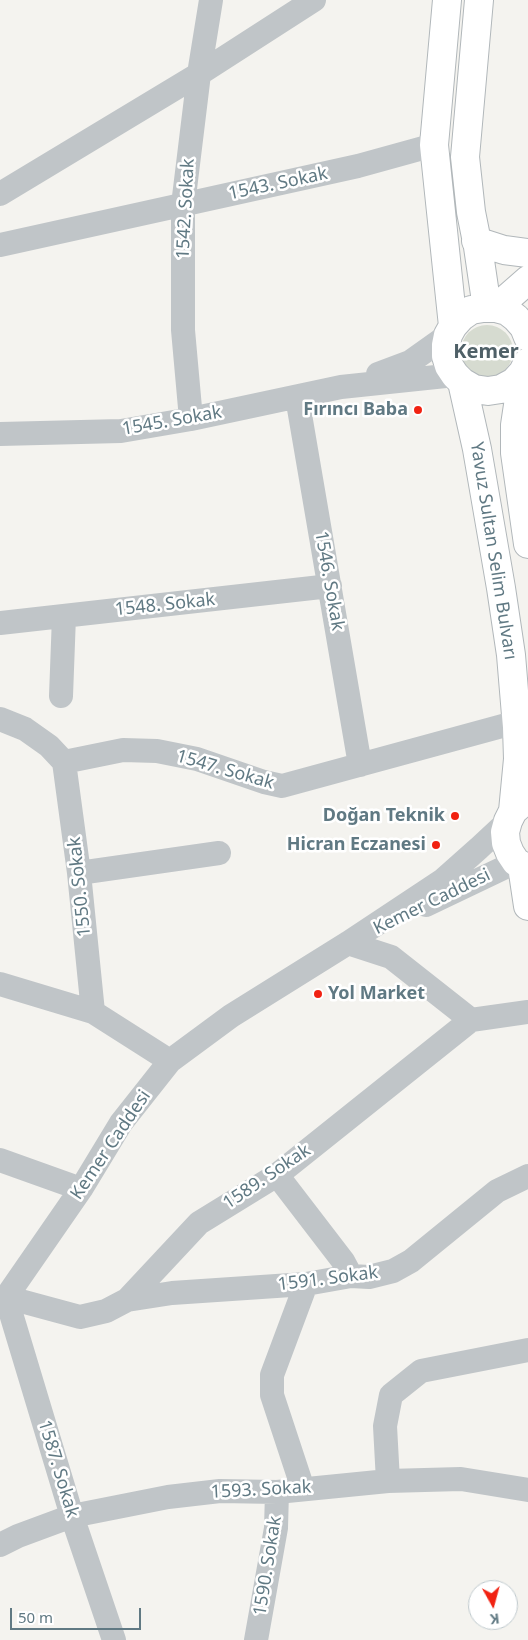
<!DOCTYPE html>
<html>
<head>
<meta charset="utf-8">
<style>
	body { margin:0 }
	#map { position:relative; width:528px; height:1640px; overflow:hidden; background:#f4f3ef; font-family:"Noto Sans",sans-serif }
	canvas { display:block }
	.north { position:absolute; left:468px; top:1580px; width:50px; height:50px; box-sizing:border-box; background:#fff; border:1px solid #bfc9cd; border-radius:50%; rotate:173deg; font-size:14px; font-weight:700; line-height:20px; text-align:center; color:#607983 }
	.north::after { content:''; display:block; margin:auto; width:18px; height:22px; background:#f12212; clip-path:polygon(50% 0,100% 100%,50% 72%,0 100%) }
	.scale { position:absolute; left:10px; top:1608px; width:131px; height:22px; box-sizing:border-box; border:2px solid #607983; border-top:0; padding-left:6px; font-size:15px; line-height:18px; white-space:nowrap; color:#607983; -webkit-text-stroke:4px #fff; paint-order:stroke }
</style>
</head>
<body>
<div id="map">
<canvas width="528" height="1640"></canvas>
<div class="north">K</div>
<div class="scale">50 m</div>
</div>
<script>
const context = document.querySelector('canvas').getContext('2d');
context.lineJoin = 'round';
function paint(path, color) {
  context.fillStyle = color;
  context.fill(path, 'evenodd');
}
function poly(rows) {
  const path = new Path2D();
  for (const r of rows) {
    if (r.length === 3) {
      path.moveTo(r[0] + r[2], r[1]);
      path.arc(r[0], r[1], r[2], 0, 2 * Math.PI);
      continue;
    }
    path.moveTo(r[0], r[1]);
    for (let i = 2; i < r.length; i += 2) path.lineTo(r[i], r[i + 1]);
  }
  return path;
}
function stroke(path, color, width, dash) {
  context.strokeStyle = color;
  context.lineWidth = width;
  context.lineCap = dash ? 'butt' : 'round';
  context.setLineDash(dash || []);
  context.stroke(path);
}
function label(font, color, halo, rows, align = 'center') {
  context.font = font + ' "Noto Sans",sans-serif';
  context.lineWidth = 5;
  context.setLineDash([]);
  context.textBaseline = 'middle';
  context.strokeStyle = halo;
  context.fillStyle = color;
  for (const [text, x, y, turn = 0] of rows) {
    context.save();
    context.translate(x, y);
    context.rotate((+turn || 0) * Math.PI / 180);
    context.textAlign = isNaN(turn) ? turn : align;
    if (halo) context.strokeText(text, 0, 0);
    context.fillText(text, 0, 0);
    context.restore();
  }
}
const green = poly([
	[487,351,26]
]);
const minor = poly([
	[0,194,199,74,314,0],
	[0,245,358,166,434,145],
	[378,374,410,362,448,335],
	[297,397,360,765],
	[191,419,183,330,183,205,199,74,211,0],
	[0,434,121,431,191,419,341,387,455,375],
	[0,623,330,586],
	[61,696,64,616],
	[0,719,25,729,49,746,64,762,123,750,157,751,197,759,264,782,282,786,517,722],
	[64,762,79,873,93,1012],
	[79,873,219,853],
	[426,905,516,862],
	[348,943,391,957,471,1020],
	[0,984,93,1012,170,1061],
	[0,1160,81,1189],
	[277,1175,343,1261,351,1276],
	[6,1297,80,1317,106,1311,127,1300,199,1223,277,1175,471,1020,528,1012],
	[6,1297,72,1516,114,1640],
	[127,1300,172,1293,306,1284,351,1276,369,1277,393,1271,411,1261,497,1191,528,1176],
	[0,1306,81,1189,121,1123,170,1061,231,1016,348,943,443,880,479,848,508,821],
	[388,1481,385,1426,391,1395,421,1371,528,1350],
	[303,1489,272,1395,272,1375,306,1284],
	[0,1545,18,1536,72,1516,168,1497,220,1491,277,1492,388,1481,461,1479,528,1490],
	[256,1640,276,1528,277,1492]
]);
const major = poly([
	[447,0,434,145,453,326],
	[479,0,465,157,471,212,478,247,487,308],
	[476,241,504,250,528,253],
	[496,308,528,280],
	[528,337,524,327,516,318,507,311,496,308,483,308,471,310,461,317,453,326,448,335,446,345,446,356,449,366,455,375,462,382,474,389,488,391,501,389,514,382,523,372,528,362],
	[523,372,515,425,515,453,528,544],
	[462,382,477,449,501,588,511,655,517,727,518,759,513,811],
	[528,800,522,803,513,811,508,821,505,832,506,843,510,853,516,862,528,869],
	[522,866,528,906]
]);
const markers = [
	[418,410,5,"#f12212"],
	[455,816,5,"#f12212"],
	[436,845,5,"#f12212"],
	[318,994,5,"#f12212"]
];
const streetNames = [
	["1543. Sokak",278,184,-12],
	["1542. Sokak",186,209,-87],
	["1545. Sokak",172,421,-10],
	["Yavuz Sultan Selim Bulvarı",493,551,81],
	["1546. Sokak",329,581,80],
	["1548. Sokak",165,605,-6],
	["1547. Sokak",225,770,16],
	["1550. Sokak",80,887,-96],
	["Kemer Caddesi",432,902,-26],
	["Kemer Caddesi",111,1145,-56],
	["1589. Sokak",267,1177,-34],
	["1591. Sokak",328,1279,-7],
	["1587. Sokak",58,1469,73],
	["1593. Sokak",261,1490,-3],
	["1590. Sokak",268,1566,-81]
];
const poiNames = [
	["Fırıncı Baba",408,410],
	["Doğan Teknik",445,816],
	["Hicran Eczanesi",426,845],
	["Yol Market",328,994,"left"]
];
const quarterNames = [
	["Kemer",486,352]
];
paint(green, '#d6dbd0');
stroke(major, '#b1b7ba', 30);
stroke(minor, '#c0c5c8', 24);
stroke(major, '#fff', 28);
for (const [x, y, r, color] of markers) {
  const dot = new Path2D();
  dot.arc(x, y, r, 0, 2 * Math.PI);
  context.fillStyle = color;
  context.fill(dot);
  stroke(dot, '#fff', 2);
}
label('18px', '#607983', '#fff', streetNames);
label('bold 18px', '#607983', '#fff', poiNames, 'right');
label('bold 20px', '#4f6067', '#fff', quarterNames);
</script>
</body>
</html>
